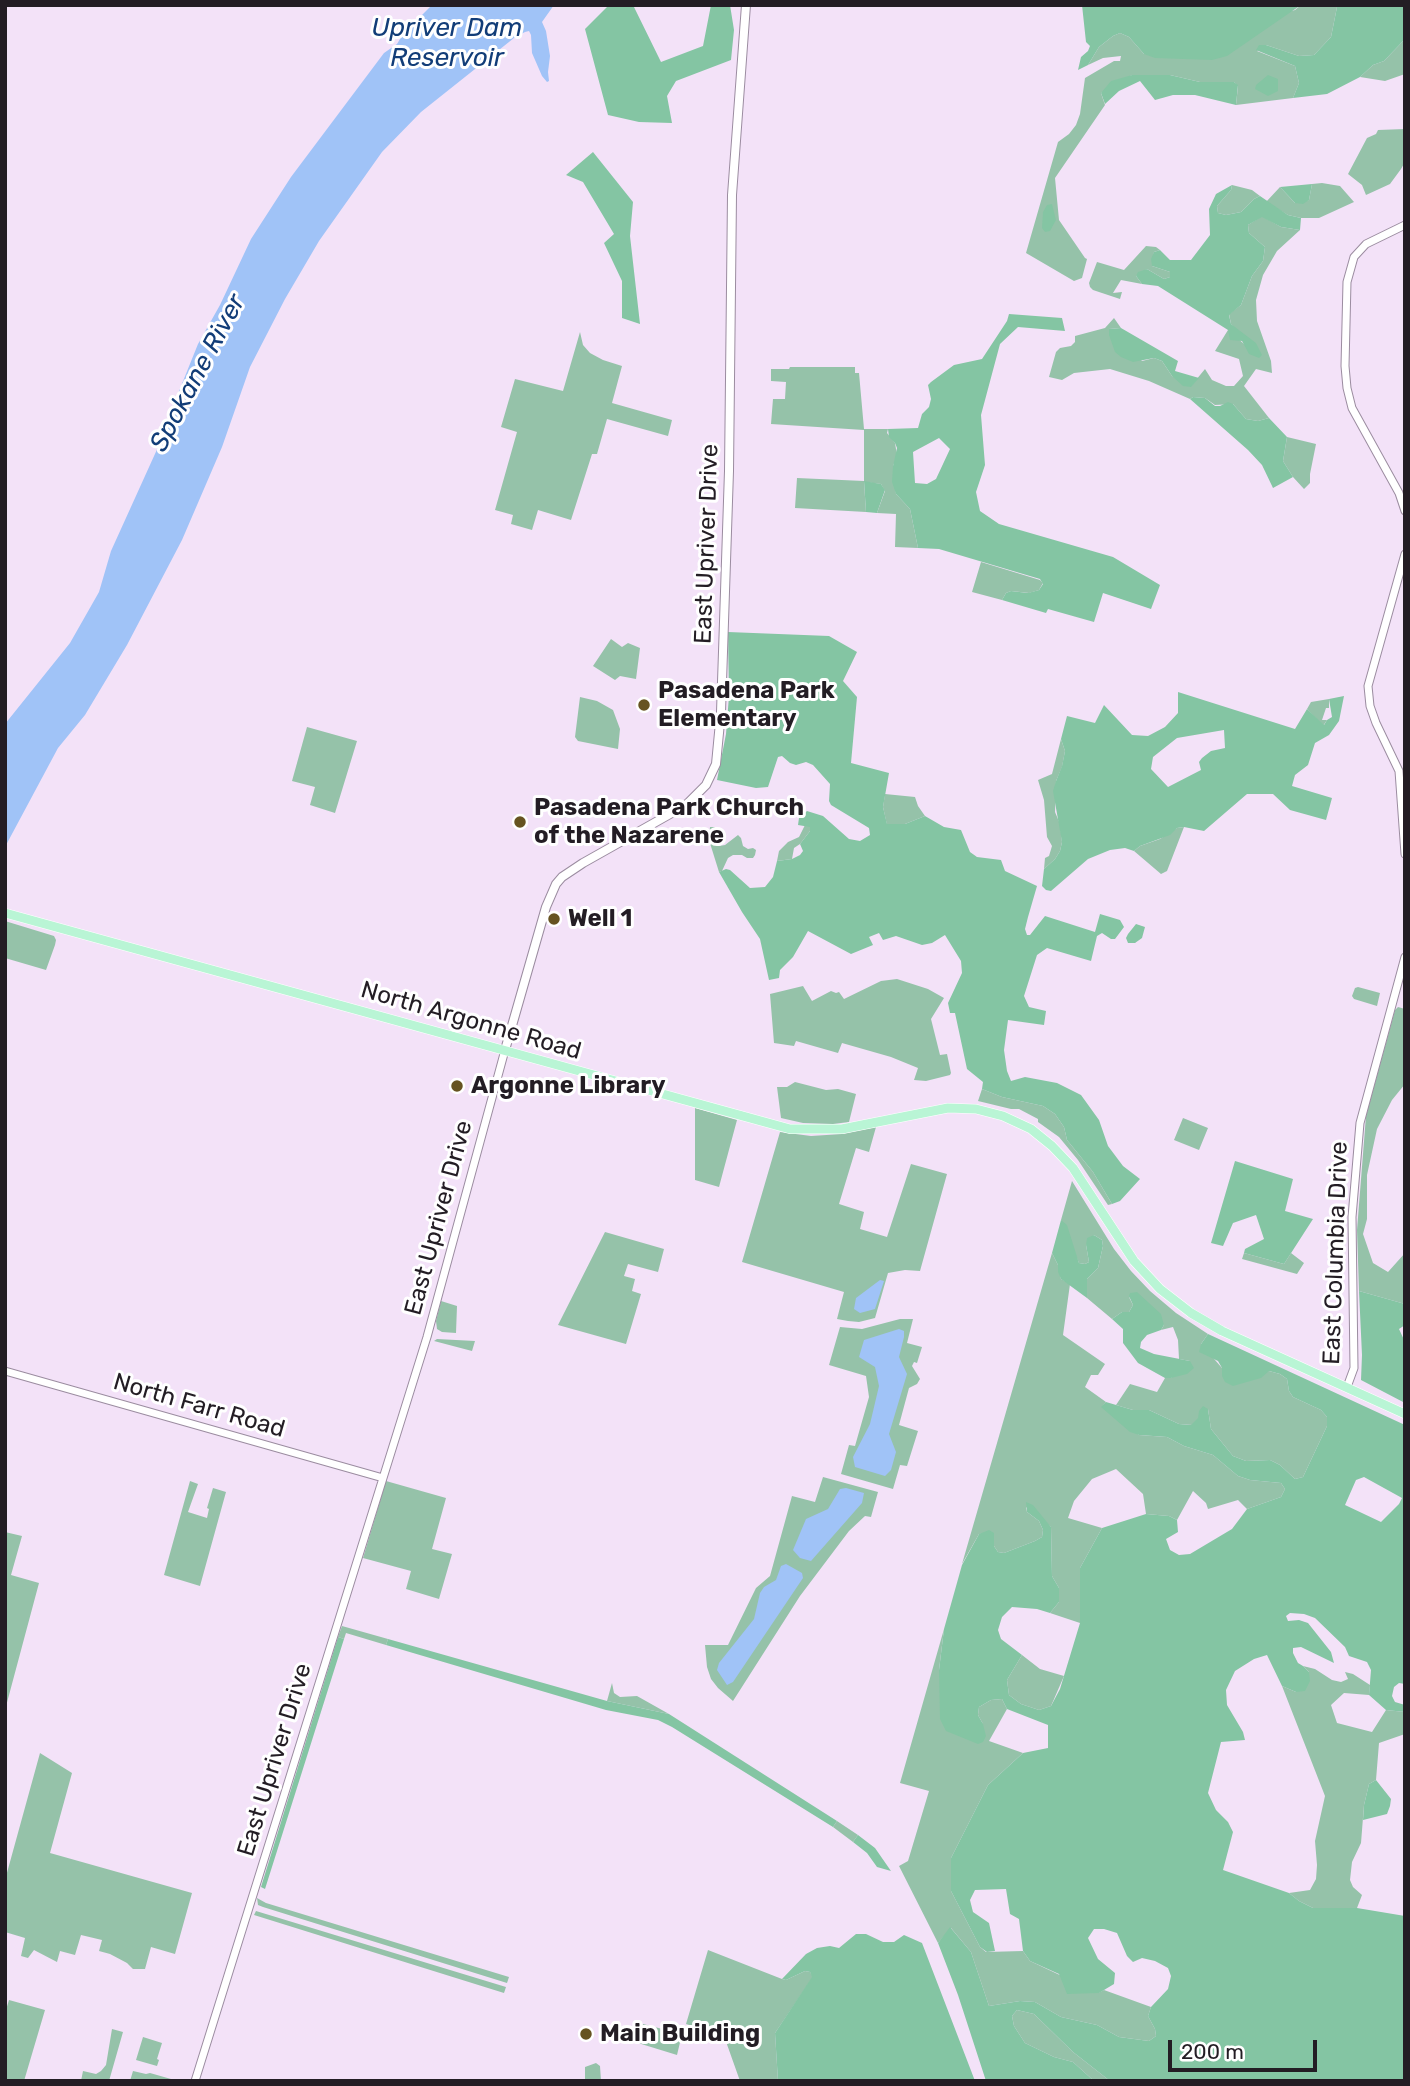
<!DOCTYPE html>
<html>
<head>
<meta charset="utf-8">
<style>
	body { margin:0 }
	#map { position:relative; width:1410px; height:2086px; overflow:hidden; background:#f3e2f8; font-family:Rubik,sans-serif }
	canvas { display:block }
	.frame { position:absolute; inset:0; border:7px solid #231d24; pointer-events:none }
	.scale { position:absolute; left:1168px; top:2040px; width:149px; height:32px; box-sizing:border-box; border:4px solid #231d24; border-top:0; padding-left:9px; font-size:21px; line-height:24px; white-space:nowrap; color:#231d24; -webkit-text-stroke:5px #fff; paint-order:stroke }
</style>
</head>
<body>
<div id="map">
<canvas width="1410" height="2086"></canvas>
<div class="frame"></div>
<div class="scale">200 m</div>
</div>
<script>
const context = document.querySelector('canvas').getContext('2d');
context.lineJoin = 'round';
function paint(path, color) {
  context.fillStyle = color;
  context.fill(path, 'evenodd');
}
function poly(rows) {
  const path = new Path2D();
  for (const r of rows) {
    path.moveTo(r[0], r[1]);
    for (let i = 2; i < r.length; i += 2) path.lineTo(r[i], r[i + 1]);
  }
  return path;
}
function stroke(path, color, width, dash) {
  context.strokeStyle = color;
  context.lineWidth = width;
  context.lineCap = dash ? 'butt' : 'round';
  context.setLineDash(dash || []);
  context.stroke(path);
}
function label(font, color, halo, rows, align = 'center') {
  context.font = font + ' Rubik,sans-serif';
  context.lineWidth = 6;
  context.setLineDash([]);
  context.textBaseline = 'middle';
  context.strokeStyle = halo;
  context.fillStyle = color;
  for (const [text, x, y, turn = 0] of rows) {
    context.save();
    context.translate(x, y);
    context.rotate((+turn || 0) * Math.PI / 180);
    context.textAlign = isNaN(turn) ? turn : align;
    if (halo) context.strokeText(text, 0, 0);
    context.fillText(text, 0, 0);
    context.restore();
  }
}
const green = poly([
	[1301,5,1342,5,1337,7,1331,37,1314,55,1299,56,1266,45,1257,51,1295,66,1299,83,1293,98,1236,105,1238,86,1234,82,1200,82,1170,75,1132,75,1101,93,1105,105,1055,178,1059,220,1085,258,1087,259,1082,278,1074,281,1026,253,1058,142,1069,134,1076,125,1080,114,1085,78,1114,61,1120,61,1121,56,1103,58,1088,65,1099,47,1113,36,1120,33,1129,37,1144,54,1295,10],
	[1405,39,1405,74,1385,81,1360,77,1373,65,1384,61],
	[1405,129,1405,162,1401,169,1390,184,1366,195,1362,185,1348,174,1367,138,1376,134,1378,130],
	[1322,183,1340,186,1354,202,1319,218,1301,218,1288,215,1266,202,1280,187,1295,203,1309,200,1312,184],
	[1232,185,1252,190,1260,196,1254,199,1241,212,1226,215,1218,213,1217,206,1231,190],
	[1262,216,1281,227,1300,230,1277,251,1263,275,1256,300,1257,321,1271,361,1272,373,1256,369,1244,386,1269,418,1258,421,1246,419,1233,404,1215,405,1205,398,1193,397,1190,399,1149,381,1110,369,1074,373,1062,380,1049,377,1056,352,1060,348,1071,346,1075,342,1075,336,1105,328,1114,318,1121,328,1109,329,1142,361,1154,358,1162,361,1172,376,1191,386,1205,369,1212,380,1226,386,1234,386,1243,376,1239,359,1215,351,1228,330,1259,357,1231,324,1229,314,1241,305,1252,276,1263,261,1265,247,1249,233,1248,225],
	[1146,246,1156,247,1160,250,1154,252,1152,266,1170,272,1170,277,1164,279,1147,269,1136,276,1142,284,1121,280,1113,293,1122,292,1120,299,1093,290,1090,287,1089,283,1097,262,1124,270],
	[580,332,583,345,590,353,603,360,622,366,612,403,672,420,668,436,607,419,597,454,592,454,571,520,538,510,532,530,511,524,513,515,495,510,517,432,501,427,515,379,563,391],
	[790,367,855,367,855,373,859,373,864,429,888,429,887,433,895,443,897,455,893,466,896,494,910,509,918,548,895,547,896,514,877,513,885,491,881,484,864,482,866,512,795,508,797,478,864,481,864,430,771,424,773,399,785,399,786,382,771,381,771,369,789,369],
	[1287,437,1316,444,1310,474,1310,483,1304,489,1293,477,1283,461],
	[981,562,1040,580,1043,583,1039,590,1029,593,1011,591,1006,593,1002,600,972,592],
	[611,639,622,647,628,643,640,648,636,679,620,676,615,680,593,666],
	[580,697,597,701,613,710,620,729,618,749,578,741,575,737],
	[1329,699,1329,708,1326,708,1322,720,1327,720,1323,726,1307,709,1311,702],
	[307,727,357,741,335,813,310,805,315,787,292,781],
	[1061,739,1065,751,1062,767,1056,781,1055,812,1060,824,1062,842,1060,851,1055,859,1044,869,1045,858,1049,856,1052,846,1047,837,1044,800,1038,780,1052,774],
	[885,794,915,797,918,806,925,816,905,824,887,825,883,807],
	[805,825,810,826,810,831,800,844,794,848,792,859,777,861,779,851,788,842,799,837],
	[710,827,715,827,714,841,716,845,719,846,725,845,738,835,741,838,743,846,748,849,753,848,756,850,755,855,753,858,747,858,742,855,733,855,728,858,722,871,719,872,709,840],
	[1184,827,1167,871,1161,874,1134,851,1140,846,1160,839,1177,828],
	[5,921,54,936,56,940,55,945,46,970,5,958],
	[897,979,928,989,944,998,931,1019,940,1055,947,1054,951,1073,950,1075,926,1081,914,1080,918,1068,891,1057,842,1043,838,1053,796,1041,794,1046,774,1043,770,994,803,986,812,1001,831,991,836,993,839,992,844,999,881,981],
	[1358,987,1380,993,1377,1006,1354,999,1352,996,1355,988],
	[1398,1007,1405,1009,1405,1084,1392,1100,1377,1129,1367,1175,1367,1219,1363,1234,1373,1263,1388,1272,1405,1253,1405,1304,1359,1291,1357,1230,1366,1116,1395,1010],
	[795,1082,826,1090,838,1089,856,1094,849,1122,833,1124,803,1123,781,1118,777,1087,787,1087],
	[982,1089,1002,1097,1043,1106,1055,1114,1064,1127,1067,1140,1093,1172,1112,1204,1108,1205,1078,1160,1059,1137,1038,1122,1038,1119,1019,1109,1011,1109,978,1101],
	[695,1108,737,1120,719,1187,695,1180],
	[1183,1118,1208,1128,1199,1150,1174,1140],
	[876,1127,869,1152,856,1148,839,1204,864,1212,860,1229,887,1237,911,1164,947,1174,920,1271,905,1270,888,1273,875,1318,859,1322,848,1321,837,1319,844,1292,742,1262,780,1132,811,1136,842,1134],
	[1072,1181,1114,1249,1131,1271,1150,1291,1176,1313,1208,1334,1201,1344,1222,1368,1222,1376,1269,1371,1280,1374,1287,1379,1289,1391,1293,1397,1321,1410,1327,1417,1327,1426,1303,1477,1295,1479,1280,1465,1270,1460,1246,1461,1233,1456,1211,1429,1208,1409,1192,1425,1179,1424,1149,1410,1133,1410,1116,1405,1130,1384,1157,1392,1165,1378,1171,1378,1190,1361,1179,1359,1178,1340,1173,1327,1161,1330,1164,1325,1129,1297,1133,1305,1129,1312,1122,1312,1112,1319,1087,1298,1087,1279,1098,1268,1103,1246,1102,1240,1094,1235,1086,1245,1089,1262,1085,1264,1079,1263,1061,1220],
	[605,1232,664,1249,658,1272,628,1264,624,1276,635,1279,632,1291,641,1294,626,1344,558,1325],
	[1052,1253,1058,1265,1061,1279,1070,1284,1063,1335,1105,1364,1098,1375,1091,1375,1085,1387,1106,1402,1102,1407,1139,1435,1167,1437,1184,1446,1213,1455,1238,1476,1250,1480,1281,1483,1285,1489,1281,1497,1247,1509,1238,1500,1208,1509,1206,1503,1193,1491,1177,1520,1169,1516,1146,1514,1143,1494,1116,1469,1092,1479,1074,1501,1068,1518,1102,1528,1080,1568,1080,1623,1050,1613,1059,1602,1059,1588,1052,1576,1051,1527,1026,1507,1027,1512,1039,1521,1043,1530,1042,1537,1035,1541,1004,1553,998,1552,994,1546,994,1533,979,1534,962,1564],
	[1244,1253,1284,1264,1291,1253,1304,1263,1297,1274,1242,1259],
	[441,1301,457,1306,456,1333,442,1332,437,1329,436,1321],
	[900,1319,913,1319,907,1343,922,1347,917,1363,914,1362,912,1366,920,1379,917,1384,909,1388,899,1425,918,1431,907,1466,900,1465,893,1489,841,1474,849,1445,855,1446,869,1397,866,1376,829,1365,840,1327,862,1329],
	[437,1339,475,1341,472,1351,434,1341],
	[823,1477,878,1492,871,1517,865,1516,849,1531,800,1596,733,1701,718,1688,711,1679,707,1667,705,1645,728,1645,756,1588,770,1576,792,1496,815,1502],
	[190,1481,198,1484,188,1512,207,1518,209,1509,207,1508,213,1488,226,1492,200,1586,164,1575],
	[386,1481,446,1498,432,1549,452,1554,439,1599,406,1589,411,1571,363,1558],
	[5,1532,22,1536,11,1575,39,1583,5,1710],
	[342,1626,388,1639,386,1645,346,1633,344,1639,338,1637],
	[944,1629,939,1670,983,1724,978,1715,979,1707,991,1700,1002,1699,1007,1709,989,1741,1023,1753,988,1785,951,1858,951,1891,980,1947,986,1952,1023,1951,1030,1961,1098,1993,1104,1990,1151,2007,1148,2016,1155,2029,1156,2036,1149,2041,1119,2037,1097,2025,1061,2017,1035,2002,1020,2001,989,2006,971,1952,951,1928,938,1943,899,1866,908,1861,929,1791,900,1783],
	[1022,1655,1040,1669,1064,1676,1051,1706,1039,1710,1021,1704,1009,1695,1007,1680],
	[1303,1666,1315,1669,1332,1680,1341,1682,1348,1679,1345,1672,1353,1674,1370,1685,1369,1695,1344,1693,1331,1705,1337,1723,1372,1732,1386,1710,1405,1712,1405,1734,1379,1743,1376,1780,1369,1784,1364,1805,1361,1843,1352,1862,1350,1880,1353,1887,1362,1895,1357,1908,1313,1908,1299,1901,1289,1893,1310,1890,1316,1879,1317,1865,1315,1841,1325,1796,1282,1686,1296,1692,1309,1672],
	[612,1683,614,1693,620,1697,637,1696,669,1714,607,1701],
	[40,1753,72,1773,50,1853,192,1893,175,1954,151,1947,145,1969,133,1969,127,1963,110,1954,99,1951,102,1940,81,1935,75,1955,60,1951,57,1962,34,1950,28,1958,21,1956,25,1938,5,1932,5,1880],
	[837,1821,858,1835,853,1842,833,1827],
	[257,1898,266,1903,509,1977,507,1983,263,1907,258,1905],
	[256,1911,506,1987,504,1993,254,1915],
	[708,1950,782,1979,786,1980,805,1971,810,1972,813,1977,775,2033,778,2081,740,2081,724,2036,686,2024],
	[9,2000,45,2010,24,2081,5,2081,5,2013],
	[1017,2010,1034,2014,1073,2052,1110,2081,1094,2081,1073,2062,1054,2057,1025,2043,1014,2026,1012,2016],
	[643,2024,682,2034,677,2055,638,2043],
	[112,2029,123,2032,109,2081,81,2081,83,2071,96,2074,101,2071,106,2065],
	[143,2037,162,2043,157,2059,159,2060,157,2066,136,2060],
	[596,2063,600,2066,601,2081,585,2081,585,2067],
	[133,2071,146,2074,150,2073,178,2081,130,2081]
]);
const forest = poly([
	[609,5,633,5,661,62,703,46,711,5,730,5,734,30,731,60,676,81,667,96,672,123,639,122,608,115,585,29],
	[1082,5,1301,5,1227,56,1212,60,1155,58,1144,54,1129,37,1120,33,1113,36,1099,47,1088,65,1078,70,1081,57,1088,51,1090,46,1086,42],
	[1342,5,1405,5,1405,39,1384,61,1373,65,1360,77,1327,94,1293,98,1299,83,1295,66,1256,50,1259,45,1266,45,1299,56,1314,55,1331,37,1337,7],
	[1132,75,1170,75,1200,82,1234,82,1238,85,1236,105,1195,95,1173,95,1155,100,1140,81,1119,91,1105,104,1101,93,1111,81],
	[1268,75,1278,79,1278,91,1268,96,1255,89,1256,85],
	[593,152,633,202,630,236,640,324,622,318,622,281,604,243,614,234,583,182,566,175],
	[1312,184,1309,200,1303,204,1295,203,1280,187],
	[1232,185,1231,190,1217,206,1218,213,1226,215,1241,212,1254,199,1260,196,1288,215,1301,218,1300,230,1281,227,1262,217,1248,225,1249,233,1265,247,1263,261,1252,276,1241,305,1229,315,1231,324,1256,343,1262,355,1259,358,1249,354,1242,341,1230,340,1228,330,1158,286,1142,284,1136,276,1138,272,1147,269,1164,279,1170,277,1170,272,1152,266,1151,259,1154,252,1160,250,1170,260,1191,260,1210,235,1209,209,1216,194],
	[1052,204,1056,220,1050,231,1045,232,1042,228,1043,212,1047,205],
	[1009,314,1062,318,1065,331,1018,327,1000,344,981,415,985,465,976,492,980,511,999,524,1113,557,1160,585,1151,609,1103,593,1094,622,1048,609,1046,613,1002,600,1006,593,1011,591,1028,593,1039,590,1043,584,1040,579,939,549,918,548,910,509,896,494,892,482,893,466,897,448,895,443,889,437,888,429,918,428,922,414,929,407,931,399,928,385,931,382,954,365,982,359,1007,321],
	[939,438,950,449,936,479,927,484,915,483,913,452],
	[1121,328,1178,361,1175,371,1199,378,1191,387,1183,386,1172,376,1162,361,1154,358,1133,362,1121,357,1115,352,1109,335,1109,329],
	[1193,397,1205,398,1215,406,1220,406,1228,402,1233,404,1246,419,1258,421,1269,418,1287,437,1283,461,1293,477,1273,488,1262,465,1248,450,1190,399],
	[864,481,881,484,885,490,877,513,866,512],
	[728,632,829,636,857,652,843,681,857,697,851,763,889,773,883,807,887,824,905,824,925,816,944,827,961,830,970,852,977,857,1001,860,1005,871,1037,886,1028,917,1025,929,1027,935,1030,935,1045,916,1095,932,1100,914,1120,920,1124,927,1115,939,1111,939,1102,933,1097,936,1091,961,1047,948,1037,955,1024,996,1029,1007,1046,1011,1044,1025,1008,1020,1004,1050,1007,1071,1011,1081,1025,1077,1057,1083,1081,1095,1099,1120,1108,1146,1123,1166,1140,1179,1120,1201,1112,1204,1093,1172,1067,1140,1064,1127,1055,1114,1043,1106,1002,1097,982,1089,983,1082,967,1069,955,1013,950,1013,948,1003,962,973,961,961,945,935,932,943,922,945,896,936,883,940,879,933,869,937,873,945,851,954,808,931,793,957,780,970,779,978,769,980,760,939,742,912,719,872,726,869,730,870,750,888,765,887,773,877,777,861,792,859,800,855,803,851,800,844,810,831,810,827,798,825,799,818,807,811,823,816,849,839,860,841,870,835,869,828,831,805,829,801,830,784,813,765,806,762,796,765,790,763,782,756,778,757,768,787,756,788,717,780,726,734,729,696],
	[1178,692,1295,729,1307,709,1324,725,1327,720,1332,717,1329,699,1344,696,1339,721,1329,735,1315,743,1308,765,1295,775,1292,786,1332,798,1326,820,1290,810,1273,794,1247,794,1204,831,1184,827,1177,828,1170,835,1140,846,1134,851,1125,848,1110,850,1088,859,1051,891,1046,890,1042,886,1044,869,1055,859,1060,851,1062,842,1053,791,1056,781,1062,766,1065,751,1061,739,1067,716,1095,723,1104,705,1132,735,1148,736,1165,727,1178,713],
	[1224,730,1225,748,1211,751,1202,758,1199,762,1201,770,1168,787,1151,769,1153,757,1177,738],
	[1136,924,1145,927,1142,938,1135,943,1128,943,1126,938,1128,934],
	[1235,1161,1293,1179,1285,1211,1313,1219,1284,1264,1244,1253,1245,1249,1264,1239,1256,1215,1233,1223,1223,1246,1211,1243],
	[1061,1220,1067,1225,1079,1263,1085,1264,1089,1262,1086,1245,1087,1238,1094,1235,1102,1240,1103,1246,1098,1268,1087,1279,1087,1298,1061,1279,1058,1272,1058,1265,1052,1253],
	[1359,1291,1405,1304,1405,1325,1399,1329,1405,1342,1405,1403,1361,1380,1362,1355],
	[1137,1292,1161,1314,1164,1325,1161,1330,1147,1335,1141,1342,1140,1348,1154,1354,1190,1361,1194,1368,1187,1374,1171,1378,1165,1378,1138,1363,1123,1343,1123,1329,1112,1319,1122,1312,1129,1312,1133,1305,1129,1296,1130,1293],
	[1208,1334,1405,1425,1405,1684,1399,1683,1394,1687,1392,1696,1395,1702,1405,1705,1405,1712,1386,1710,1369,1695,1371,1670,1367,1662,1349,1656,1345,1647,1315,1618,1304,1614,1290,1613,1286,1616,1288,1621,1299,1620,1308,1623,1331,1652,1334,1663,1301,1647,1293,1648,1293,1653,1298,1663,1303,1666,1309,1672,1310,1681,1305,1691,1296,1692,1282,1686,1267,1655,1254,1659,1235,1671,1226,1690,1227,1705,1243,1732,1245,1740,1221,1742,1208,1793,1216,1810,1228,1822,1233,1832,1223,1870,1289,1893,1299,1901,1313,1908,1357,1908,1405,1916,1405,2081,1110,2081,1073,2052,1034,2014,1017,2010,1012,2016,1014,2026,1025,2043,1054,2057,1073,2062,1094,2081,986,2081,958,1995,938,1943,950,1927,971,1952,989,2006,1020,2001,1035,2002,1061,2017,1097,2025,1119,2037,1149,2041,1156,2036,1155,2029,1148,2016,1151,2007,1168,1989,1171,1976,1168,1968,1155,1961,1142,1958,1133,1962,1127,1956,1117,1933,1104,1929,1094,1929,1088,1938,1098,1959,1115,1973,1114,1984,1099,1993,1067,1994,1059,1974,1030,1961,1023,1951,1019,1919,1010,1914,1006,1889,975,1890,970,1900,973,1912,989,1923,995,1951,987,1952,980,1947,951,1891,951,1858,988,1785,1023,1753,1048,1748,1048,1725,1007,1709,1002,1699,991,1700,979,1707,978,1715,983,1724,986,1736,983,1742,978,1744,946,1731,940,1719,939,1670,944,1629,962,1565,979,1534,989,1530,994,1533,994,1546,998,1552,1004,1553,1035,1541,1042,1537,1043,1530,1039,1521,1027,1512,1026,1502,1033,1505,1051,1527,1052,1576,1059,1588,1059,1602,1050,1613,1037,1609,1012,1607,1002,1617,998,1630,1001,1639,1022,1655,1007,1680,1009,1695,1021,1704,1039,1710,1051,1706,1060,1689,1080,1623,1080,1568,1102,1528,1146,1514,1169,1516,1177,1520,1178,1532,1166,1539,1170,1550,1179,1555,1190,1554,1232,1529,1247,1509,1281,1497,1285,1489,1281,1483,1250,1480,1238,1476,1213,1455,1184,1446,1167,1437,1139,1435,1130,1432,1101,1407,1106,1402,1133,1410,1149,1410,1179,1424,1191,1425,1198,1418,1199,1411,1203,1406,1208,1409,1211,1429,1233,1456,1246,1461,1270,1460,1280,1465,1295,1479,1303,1477,1327,1426,1327,1417,1321,1410,1293,1397,1289,1391,1287,1379,1280,1374,1269,1371,1261,1378,1233,1386,1225,1382,1222,1376,1222,1368,1218,1361,1199,1352,1201,1344],
	[1364,1477,1402,1498,1399,1504,1381,1522,1345,1505,1356,1480],
	[338,1637,344,1639,265,1889,261,1887],
	[388,1639,607,1701,669,1714,837,1821,833,1827,672,1727,658,1720,606,1710,386,1645],
	[1376,1780,1391,1799,1390,1806,1387,1814,1363,1820,1364,1805,1369,1784],
	[858,1835,875,1848,891,1871,877,1867,867,1853,853,1842],
	[856,1934,866,1934,883,1942,894,1942,904,1935,922,1943,975,2081,778,2081,775,2033,812,1977,810,1972,805,1971,786,1980,782,1979,806,1954,817,1948,830,1946,839,1948]
]);
const water = poly([
	[432,5,554,5,542,22,546,31,550,56,548,72,549,81,547,82,542,76,532,53,531,35,529,31,525,32,514,38,421,112,382,152,319,241,285,299,250,367,222,447,182,540,127,645,85,715,58,748,5,847,5,724,70,643,99,592,111,551,164,434,171,411,198,344,220,305,251,239,291,177,384,53,397,44,403,34],
	[880,1280,884,1281,875,1309,860,1313,854,1309,856,1298],
	[899,1329,904,1331,904,1337,899,1357,907,1374,889,1434,896,1452,891,1470,885,1476,855,1467,853,1457,870,1424,879,1386,875,1367,859,1357,864,1340],
	[846,1488,864,1493,862,1503,811,1561,800,1558,793,1550,806,1519,828,1509,840,1489],
	[786,1564,802,1573,803,1578,733,1682,727,1685,717,1670,719,1663,754,1619,760,1593,764,1587,776,1580,781,1566]
]);
const tertiary = poly([
	[1405,225,1366,244,1354,257,1347,282,1345,366,1347,388,1352,408,1399,493,1405,511],
	[1405,554,1368,686,1370,706,1376,723,1399,771,1405,854],
	[5,1371,383,1478],
	[1347,1387,1354,1368,1352,1217,1360,1123,1405,957],
	[195,2081,427,1337,505,1050]
]);
const secondary = poly([
	[505,1050,546,907,556,884,562,877,583,863,686,805,706,785,716,764,721,712,729,471,732,195,746,5]
]);
const primary = poly([
	[5,913,790,1129,842,1129,948,1108,976,1109,1003,1116,1031,1129,1052,1146,1073,1168,1134,1261,1160,1289,1191,1313,1222,1331,1405,1414]
]);
const markers = [
	[644,705,7,"#665321"],
	[520,822,7,"#665321"],
	[554,919,7,"#665321"],
	[457,1086,7,"#665321"],
	[586,2034,7,"#665321"]
];
const streetNames = [
	["East Upriver Drive",707,544,-88],
	["North Argonne Road",471,1021,16],
	["East Upriver Drive",439,1218,-75],
	["East Columbia Drive",1336,1253,-88],
	["North Farr Road",199,1406,16],
	["East Upriver Drive",275,1760,-73]
];
const poiNames = [
	["Pasadena Park",658,691],
	["Elementary",658,719],
	["Pasadena Park Church",534,808],
	["of the Nazarene",534,836],
	["Well 1",568,919],
	["Argonne Library",471,1086],
	["Main Building",600,2034]
];
const waterNames = [
	["Upriver Dam",447,28],
	["Reservoir",447,58],
	["Spokane River",198,373,-62]
];
paint(green, '#95c2a9');
paint(forest, '#84c5a3');
paint(water, '#a0c3f7');
stroke(tertiary, '#9b8ca0', 9);
stroke(secondary, '#9b8ca0', 10);
stroke(primary, '#fff', 10);
stroke(tertiary, '#fff', 7);
stroke(secondary, '#fff', 8);
stroke(primary, '#b9f5d5', 9);
for (const [x, y, r, color] of markers) {
  const dot = new Path2D();
  dot.arc(x, y, r, 0, 2 * Math.PI);
  context.fillStyle = color;
  context.fill(dot);
  stroke(dot, '#fff', 2.5);
}
label('24px', '#231d24', '#fff', streetNames);
label('bold 24px', '#231d24', '#fff', poiNames, 'left');
label('italic 26px', '#123d78', '#fff', waterNames);
</script>
</body>
</html>
